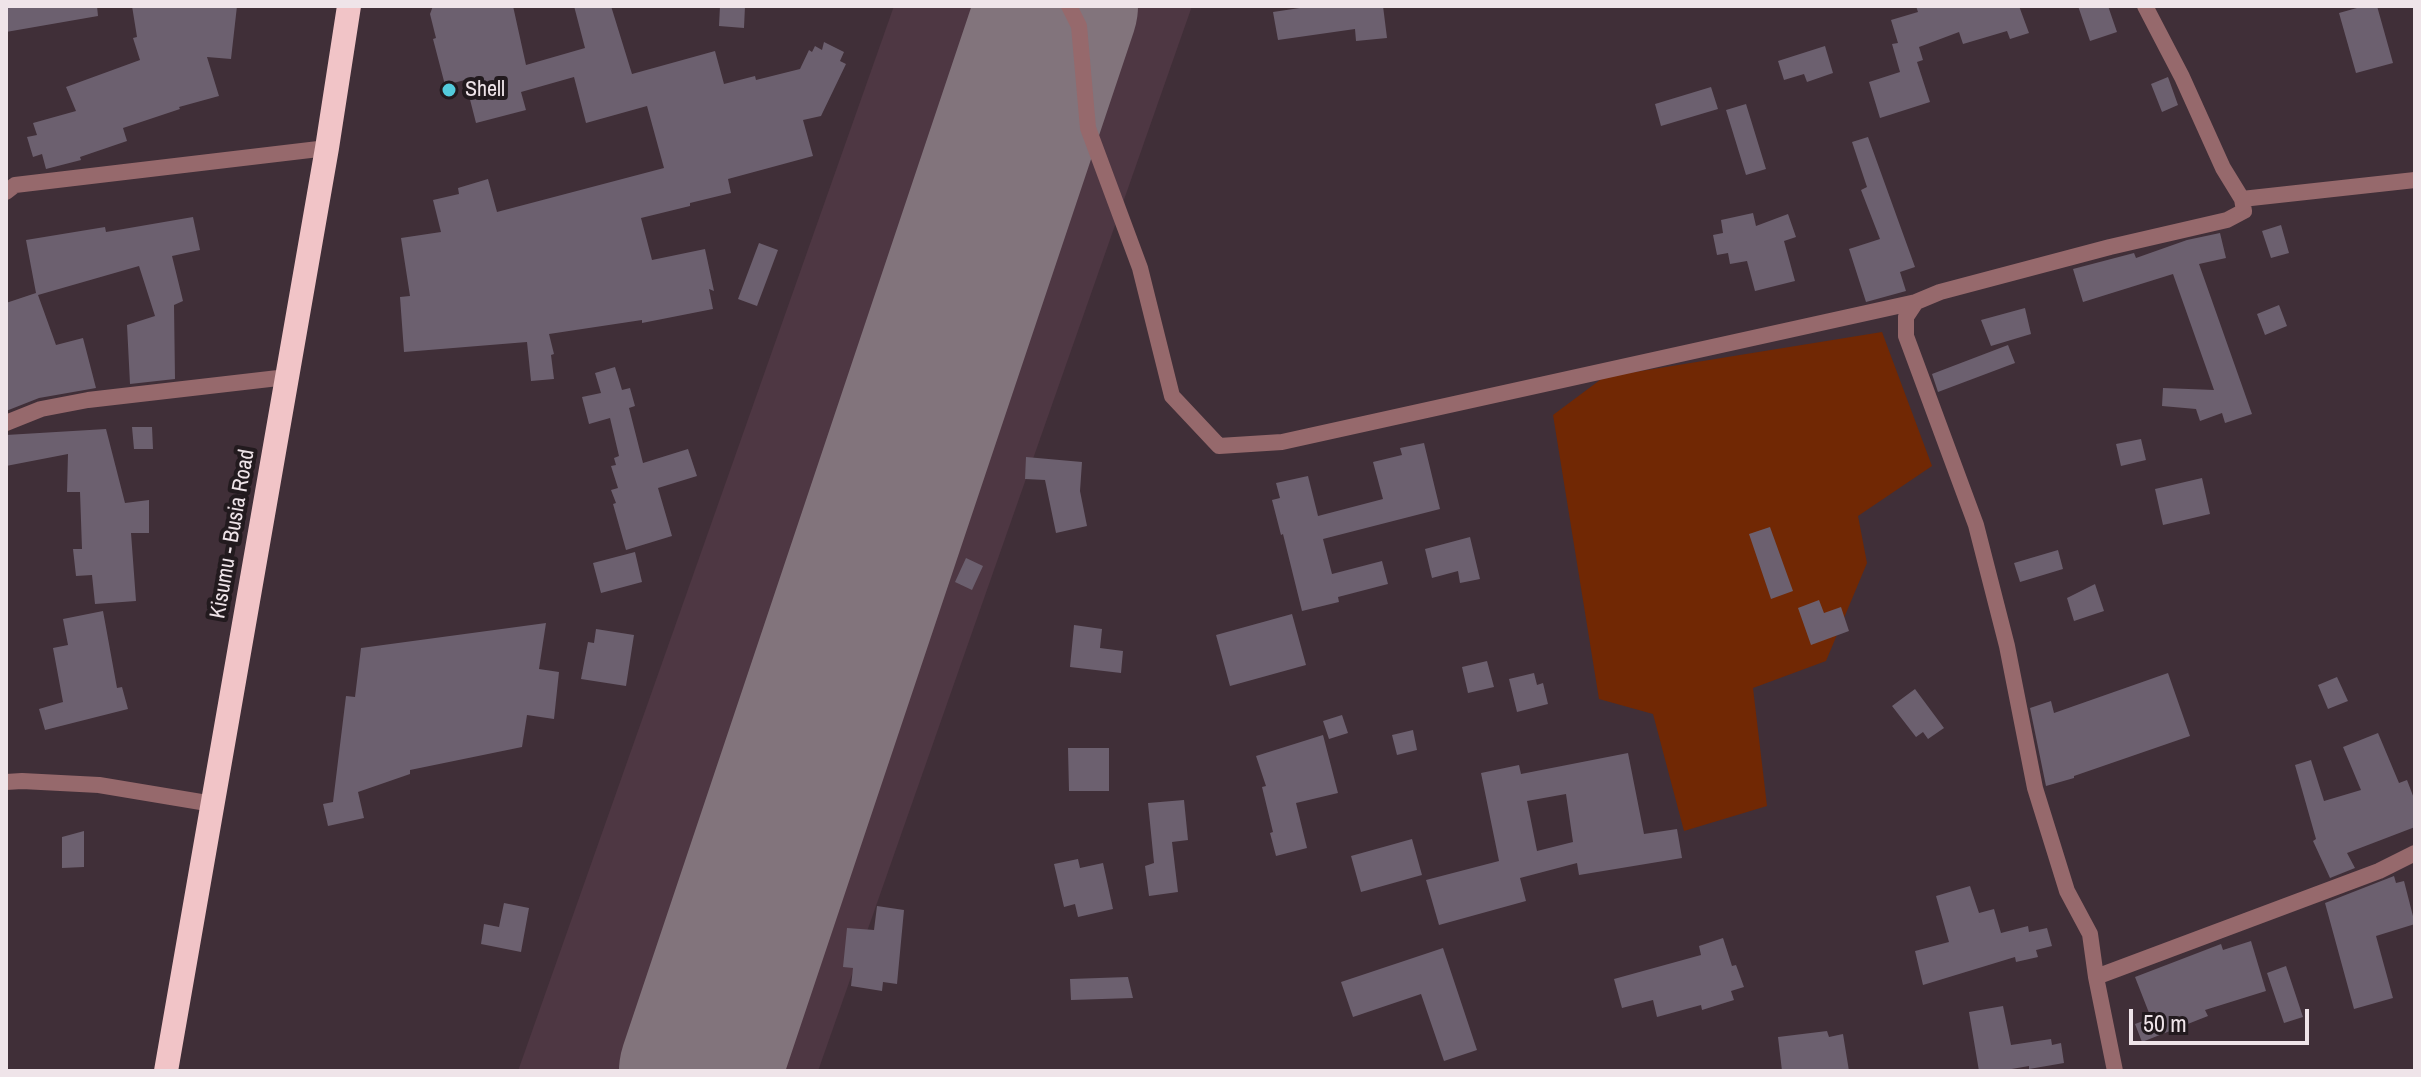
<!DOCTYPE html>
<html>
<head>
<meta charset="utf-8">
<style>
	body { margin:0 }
	#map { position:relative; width:2421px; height:1077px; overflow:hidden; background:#402f38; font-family:"Archivo Narrow",sans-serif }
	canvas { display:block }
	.frame { position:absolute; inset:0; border:8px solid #efe4e9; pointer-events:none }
	.scale { position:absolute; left:2129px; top:1009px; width:180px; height:36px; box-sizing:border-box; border:4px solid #efe4e9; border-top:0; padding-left:10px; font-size:24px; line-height:28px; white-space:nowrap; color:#efe4e9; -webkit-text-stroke:6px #221a1e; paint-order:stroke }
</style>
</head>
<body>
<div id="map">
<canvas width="2421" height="1077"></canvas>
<div class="frame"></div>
<div class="scale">50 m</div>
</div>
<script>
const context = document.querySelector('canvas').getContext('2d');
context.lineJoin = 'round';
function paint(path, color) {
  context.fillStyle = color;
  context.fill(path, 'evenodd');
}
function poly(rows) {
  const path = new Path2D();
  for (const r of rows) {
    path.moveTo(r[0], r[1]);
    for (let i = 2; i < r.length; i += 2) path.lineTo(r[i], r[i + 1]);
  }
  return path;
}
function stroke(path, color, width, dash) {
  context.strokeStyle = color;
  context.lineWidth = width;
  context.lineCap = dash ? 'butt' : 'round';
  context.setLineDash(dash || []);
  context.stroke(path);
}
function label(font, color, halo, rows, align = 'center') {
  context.font = font + ' "Archivo Narrow",sans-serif';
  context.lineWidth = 8;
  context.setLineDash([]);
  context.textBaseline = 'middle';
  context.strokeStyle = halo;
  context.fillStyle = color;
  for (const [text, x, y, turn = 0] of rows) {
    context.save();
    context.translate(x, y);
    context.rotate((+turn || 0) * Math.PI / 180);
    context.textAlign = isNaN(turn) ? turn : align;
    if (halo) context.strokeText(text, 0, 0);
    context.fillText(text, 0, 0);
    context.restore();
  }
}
const built = poly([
	[894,6,1192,6,818,1071,518,1071]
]);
const green = poly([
	[1882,332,1932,466,1858,516,1867,563,1826,661,1753,688,1767,806,1684,831,1653,714,1599,699,1553,415,1604,377]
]);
const runway = poly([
	[700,1071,1057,6]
]);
const building = poly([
	[6,6,97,6,98,16,6,32],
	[132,6,237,6,231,59,207,57,219,96,179,107,180,109,123,128,127,141,80,157,81,160,46,169,42,154,33,157,27,137,37,135,33,123,76,111,66,87,140,60,133,38,137,37],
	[433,6,513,6,526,65,585,48,574,6,611,6,632,74,715,51,724,84,755,76,756,80,800,69,809,50,812,52,815,46,822,50,824,42,844,52,840,61,846,64,821,116,803,120,813,156,728,179,731,193,690,203,690,206,641,218,652,260,705,249,714,291,709,289,713,309,642,323,642,320,549,334,554,354,551,355,554,379,531,381,527,342,404,352,400,297,410,296,401,238,441,232,433,200,459,194,458,188,488,179,497,212,664,168,647,106,586,123,574,77,521,92,526,110,476,123,465,80,445,85,433,39,436,38,430,14],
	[720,6,745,6,744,28,719,26],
	[1313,6,1383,6,1387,38,1356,41,1355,29,1278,40,1273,12],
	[1916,6,2019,6,2029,33,2010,39,2007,31,1963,44,1959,32,1919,47,1923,60,1917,62,1930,102,1880,118,1869,82,1900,72,1892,44,1898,43,1891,20,1918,12],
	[2078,6,2108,6,2117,32,2090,41],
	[2364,6,2377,6,2393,63,2356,73,2339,13],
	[1825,46,1833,73,1807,82,1804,74,1784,80,1778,61],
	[2168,77,2178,105,2162,112,2151,84],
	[1711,87,1718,109,1661,126,1655,104],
	[1746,104,1766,169,1746,175,1726,110],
	[1868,137,1915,267,1900,272,1906,291,1866,302,1849,249,1880,239,1861,190,1867,187,1852,142],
	[1753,213,1756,226,1788,214,1796,237,1784,241,1795,281,1755,291,1747,261,1730,264,1728,253,1717,255,1713,235,1723,233,1721,220],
	[193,217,200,250,172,256,183,301,174,305,175,379,130,384,127,325,155,316,139,266,38,295,56,345,83,338,96,388,39,398,6,411,6,303,36,293,26,240,105,227,106,232],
	[2281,225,2289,253,2271,258,2262,231],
	[2220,233,2226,258,2199,264,2252,414,2225,423,2222,413,2200,421,2196,409,2162,406,2163,388,2214,390,2173,274,2083,302,2073,269,2134,253,2136,258,2187,240],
	[759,243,778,250,757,306,738,299],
	[2279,305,2287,326,2265,335,2257,314],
	[2025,308,2031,334,1991,346,1981,320],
	[2008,345,2015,363,1938,392,1932,374],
	[615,367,622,390,630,388,635,406,629,408,643,463,688,449,697,476,658,488,672,536,626,550,613,504,616,503,611,490,618,488,611,466,616,465,614,458,619,456,610,418,589,424,582,397,601,393,595,373],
	[132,427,152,427,153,449,134,449],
	[106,429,125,503,149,500,149,533,131,533,136,601,95,604,92,575,76,576,73,549,82,549,80,492,67,492,68,454,6,466,6,435],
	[2141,439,2146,460,2121,466,2116,444],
	[1424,443,1440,509,1323,539,1332,574,1382,561,1388,584,1338,597,1339,602,1302,611,1283,534,1281,535,1272,500,1280,498,1276,483,1308,476,1318,516,1383,499,1373,462,1402,455,1400,448],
	[1026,457,1082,462,1080,491,1087,526,1056,533,1045,480,1025,479],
	[2202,478,2210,514,2163,525,2155,489],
	[1770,527,1793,591,1771,599,1749,534],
	[1470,537,1480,579,1460,583,1458,571,1432,578,1425,549],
	[2058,550,2063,569,2020,582,2014,563],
	[635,552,642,582,601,593,593,563],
	[966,558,983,566,972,590,955,582],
	[2095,584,2104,611,2074,621,2067,598],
	[1819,600,1824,613,1841,607,1849,631,1811,645,1798,608],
	[103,611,117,688,122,687,128,709,45,730,39,709,63,702,53,648,68,645,63,619],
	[1292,614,1306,665,1230,686,1216,635],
	[546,623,539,669,559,672,554,719,527,715,522,747,410,770,410,774,358,792,364,818,328,826,323,804,333,802,346,696,355,697,361,648],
	[1074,625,1102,629,1100,648,1123,651,1121,673,1070,667],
	[596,629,634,635,626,686,581,679,588,642,594,643],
	[1487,661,1494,687,1468,693,1462,667],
	[1534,673,1537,685,1543,683,1548,704,1517,712,1509,679],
	[2168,673,2190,736,2074,776,2074,778,2046,786,2030,708,2051,701,2054,713],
	[2337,677,2348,701,2328,709,2318,685],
	[1915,689,1944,728,1928,739,1923,732,1916,737,1892,706],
	[1342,715,1348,733,1329,739,1323,721],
	[1413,730,1417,750,1397,755,1392,735],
	[2378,733,2399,783,2407,780,2415,801,2415,827,2347,853,2355,868,2330,878,2313,841,2316,839,2295,765,2311,760,2324,801,2361,790,2343,747],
	[1323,735,1338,793,1296,803,1307,848,1276,856,1270,833,1273,832,1262,787,1266,786,1256,756],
	[1068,748,1109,748,1109,791,1069,791],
	[1628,753,1644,834,1677,829,1682,858,1579,875,1577,863,1520,878,1526,901,1439,925,1426,880,1499,861,1481,773,1519,765,1521,774],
	[1566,794,1573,842,1537,851,1527,801],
	[1184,800,1188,840,1172,842,1178,892,1149,896,1145,866,1154,863,1148,803],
	[84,831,84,867,62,868,62,837],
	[1412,839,1422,875,1361,892,1351,856],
	[1078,859,1080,868,1103,863,1113,909,1078,917,1075,904,1064,907,1054,864],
	[2394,876,2396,883,2404,881,2415,924,2376,936,2393,998,2354,1009,2325,903],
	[1970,886,1979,913,1994,909,2001,933,2028,926,2029,932,2047,928,2052,946,2036,950,2038,957,2016,962,2015,957,1923,985,1915,951,1949,942,1936,896],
	[504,903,529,908,521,952,481,944,484,924,499,927],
	[877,906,904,910,897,984,883,982,882,991,851,986,853,968,843,967,847,928,874,930],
	[1723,938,1732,966,1736,965,1744,987,1731,991,1734,1000,1702,1010,1701,1005,1657,1017,1653,1000,1622,1008,1614,979,1701,955,1699,946],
	[2251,941,2266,991,2205,1010,2208,1016,2142,1042,2135,1024,2151,1018,2135,977,2221,944,2223,950],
	[1443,948,1477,1050,1444,1061,1421,994,1353,1017,1341,982],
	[2286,966,2303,1017,2284,1023,2267,973],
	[1128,977,1133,998,1071,1000,1070,979],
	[2003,1006,2011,1045,2051,1039,2052,1045,2061,1043,2064,1063,2029,1069,2029,1066,2000,1071,1979,1071,1969,1012],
	[1827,1031,1829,1037,1843,1034,1849,1071,1782,1071,1778,1037]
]);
const street = poly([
	[1069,6,1079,26,1088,128,1140,268,1172,396,1219,446,1282,442,1916,302],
	[6,192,15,185,327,148],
	[2242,199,2415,180],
	[6,423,41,409,88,400,287,377],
	[6,782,22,781,99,785,213,804],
	[2096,977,2090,934,2067,891,2035,788,2007,646,1976,525,1906,336,1906,317,1916,302,1940,292,2110,247,2227,220,2244,211,2242,199,2223,168,2182,77,2145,6],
	[2115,1071,2096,977,2379,871,2415,853]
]);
const highway = poly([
	[166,1071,327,148,349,6]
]);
const markers = [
	[449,90,8,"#53cbdc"]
];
const poiNames = [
	["Shell",465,90]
];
const streetNames = [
	["Kisumu - Busia Road",233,534,-80]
];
paint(built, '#4e3743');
paint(green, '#712804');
stroke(runway, '#82747c', 162);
paint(building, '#6c606f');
stroke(street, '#96696c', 16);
stroke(highway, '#f1c4c7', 24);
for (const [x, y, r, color] of markers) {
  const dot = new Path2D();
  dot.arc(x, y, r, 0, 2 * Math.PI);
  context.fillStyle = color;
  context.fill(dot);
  stroke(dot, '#221a1e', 3);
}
label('22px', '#efe4e9', '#221a1e', poiNames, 'left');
label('22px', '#efe4e9', '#221a1e', streetNames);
</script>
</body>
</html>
